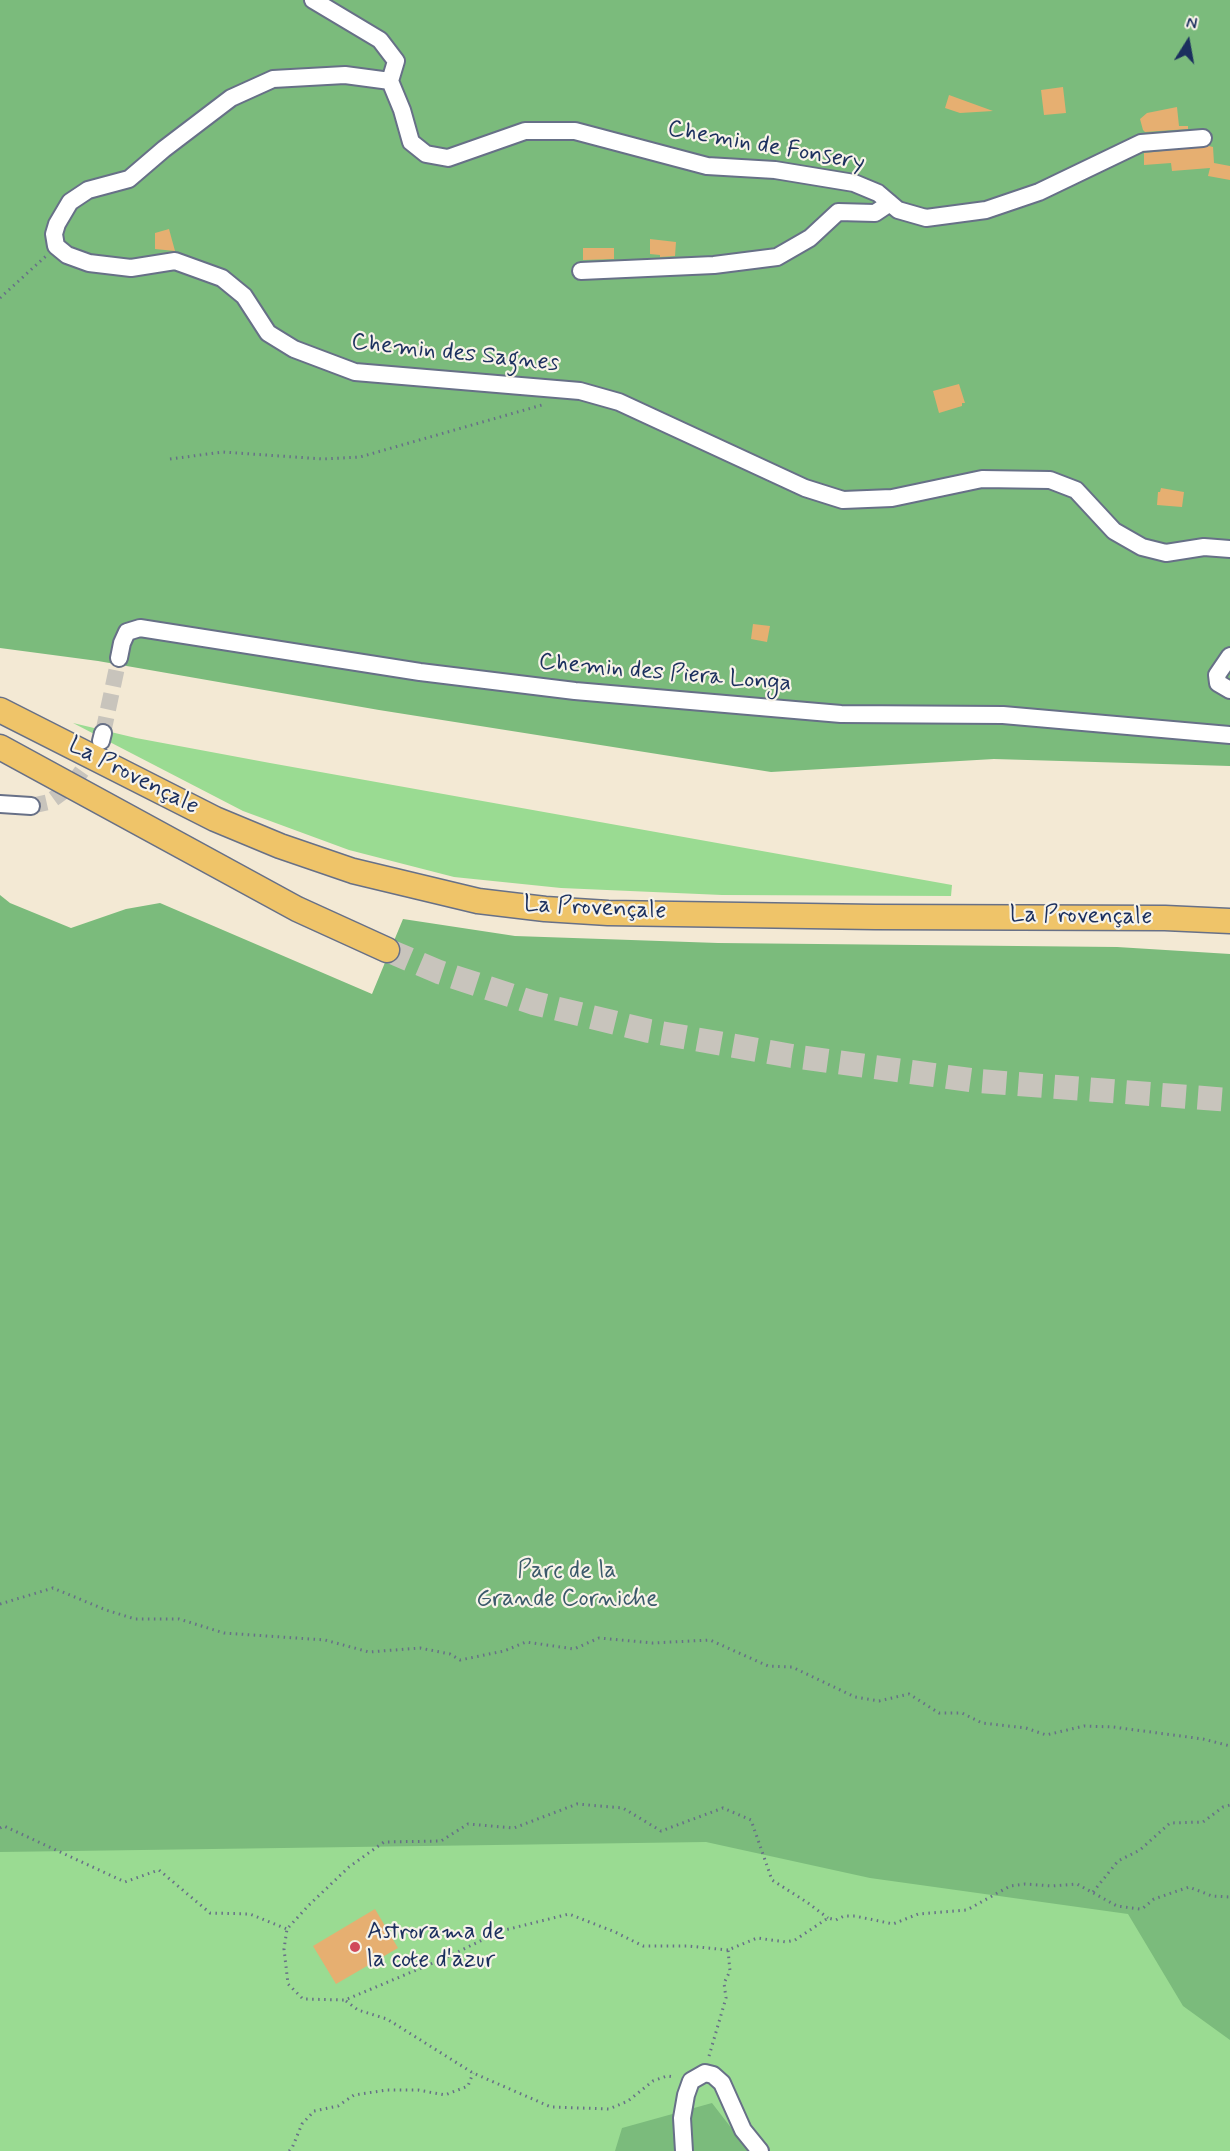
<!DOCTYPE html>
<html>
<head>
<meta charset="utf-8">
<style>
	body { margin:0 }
	#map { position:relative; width:1230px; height:2151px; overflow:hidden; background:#f3e9d4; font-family:Mynerve,sans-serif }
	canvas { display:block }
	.north { position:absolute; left:1158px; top:12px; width:60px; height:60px; -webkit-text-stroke:4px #f7f3e8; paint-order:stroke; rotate:11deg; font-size:16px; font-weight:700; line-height:24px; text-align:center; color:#1b2f5e }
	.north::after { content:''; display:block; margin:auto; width:21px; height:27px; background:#1b2f5e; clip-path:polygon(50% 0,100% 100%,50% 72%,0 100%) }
</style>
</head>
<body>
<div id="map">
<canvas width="1230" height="2151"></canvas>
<div class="north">N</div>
</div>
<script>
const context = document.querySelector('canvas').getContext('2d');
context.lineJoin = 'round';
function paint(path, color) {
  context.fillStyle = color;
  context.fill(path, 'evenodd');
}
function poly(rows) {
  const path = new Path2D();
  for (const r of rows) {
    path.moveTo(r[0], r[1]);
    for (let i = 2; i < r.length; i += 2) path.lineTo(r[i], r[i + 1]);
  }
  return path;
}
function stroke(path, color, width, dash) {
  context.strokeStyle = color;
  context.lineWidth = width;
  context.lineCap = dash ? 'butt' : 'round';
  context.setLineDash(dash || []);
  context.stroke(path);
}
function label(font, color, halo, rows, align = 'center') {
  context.font = font + ' Mynerve,sans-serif';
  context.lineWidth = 4.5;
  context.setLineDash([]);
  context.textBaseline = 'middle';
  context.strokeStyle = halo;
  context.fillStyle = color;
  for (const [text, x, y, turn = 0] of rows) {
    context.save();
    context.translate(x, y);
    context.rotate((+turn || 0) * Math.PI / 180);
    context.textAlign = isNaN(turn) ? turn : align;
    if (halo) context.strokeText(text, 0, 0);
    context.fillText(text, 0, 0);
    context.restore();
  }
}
const green = poly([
	[73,723,136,738,270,763,952,885,951,896,722,895,561,888,454,877,349,850,243,811],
	[0,964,1230,1093,1230,2151,0,2151]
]);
const forest = poly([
	[0,0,1230,0,1230,766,994,759,771,772,379,710,98,661,0,648],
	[0,895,10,903,71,928,126,909,160,903,372,994,403,919,515,936,718,943,1117,947,1230,954,1230,2040,1183,2006,1128,1914,870,1878,706,1842,0,1852],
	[712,2103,749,2151,615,2151,622,2128]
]);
const building = poly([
	[1063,87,1066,113,1044,115,1041,90],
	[949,95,993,111,960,113,945,108],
	[1177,107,1179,126,1188,126,1188,129,1145,132,1143,130,1140,119,1147,113],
	[1209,146,1213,147,1214,163,1230,166,1230,180,1208,176,1210,168,1172,171,1171,163,1144,165,1144,153],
	[169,229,175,251,155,249,155,233],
	[650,239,676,242,675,256,660,257,660,255,650,254],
	[583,248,614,248,614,259,583,260],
	[959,384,965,403,962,403,962,406,939,413,933,391],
	[1161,488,1184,492,1182,507,1157,505,1158,492,1160,492],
	[753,624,770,626,767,642,751,639],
	[375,1909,398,1948,336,1984,313,1946]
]);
const minorTunnel = poly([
	[103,733,119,658],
	[31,806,49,802,71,786,97,750]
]);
const highwayTunnel = poly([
	[387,950,439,972,534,1003,649,1031,792,1056,978,1081,1230,1100]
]);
const path = poly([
	[0,298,46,256],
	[170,459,223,452,323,459,360,457,542,405],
	[0,1604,53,1588,106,1610,135,1619,179,1619,224,1633,325,1640,369,1652,420,1648,450,1654,460,1660,504,1651,526,1642,574,1649,599,1638,653,1643,710,1640,768,1666,792,1667,855,1697,879,1701,909,1694,939,1713,962,1713,982,1723,1026,1728,1046,1735,1084,1726,1113,1727,1203,1739,1230,1746],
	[0,1828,4,1826,125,1882,159,1870,210,1913,250,1914,287,1929],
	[1093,1892,1118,1861,1140,1850,1170,1823,1203,1822,1223,1807,1230,1805],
	[728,1950,688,1946,643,1946,615,1932,569,1914,501,1931,445,1958,345,2000,303,1999,288,1984,284,1949,287,1929,309,1905,349,1867,384,1842,441,1841,468,1824,514,1828,577,1804,623,1808,661,1831,723,1808,751,1820,772,1880,808,1903,828,1918],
	[346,2001,358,2010,387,2019,473,2073,551,2107,609,2109,628,2101,653,2081,667,2076,674,2077],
	[709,2056,726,1998,724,1983,730,1971,728,1950,757,1938,786,1942,795,1940,828,1918,836,1920,844,1916,855,1916,893,1924,918,1914,967,1910,1010,1886,1025,1884,1052,1886,1077,1884,1117,1906,1140,1909,1143,1908,1154,1899,1189,1887,1212,1896,1230,1897],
	[289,2151,292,2148,302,2124,314,2111,338,2106,354,2095,387,2090,418,2090,445,2095,468,2086,473,2073]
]);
const minor = poly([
	[313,0,380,40,396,61,390,81,345,75,273,79,231,98,164,149,129,179,88,190,70,202,57,224,54,234,56,246,67,255,89,263,131,268,175,261,222,278,244,296,268,333,294,349,355,372,580,391,619,402,805,488,843,500,892,498,982,479,1050,480,1076,490,1114,531,1142,547,1166,553,1204,547,1230,549],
	[390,81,402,110,411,142,426,154,448,158,525,131,575,131,707,166,775,170,854,183,878,193,898,210,926,218,986,210,1039,192,1141,143,1203,138],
	[581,271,714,265,777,257,810,238,838,212,875,213,890,203],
	[1230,656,1217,675,1218,683,1230,690],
	[119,658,122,643,127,632,140,628,420,672,575,691,841,714,1003,715,1230,735],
	[101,741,103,733],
	[0,804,31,806],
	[684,2151,682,2118,686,2095,691,2081,705,2073,713,2075,722,2083,743,2130,760,2151]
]);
const highway = poly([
	[0,710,215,819,280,846,353,871,478,901,545,909,608,913,875,917,1165,918,1230,921],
	[0,747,297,909,387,950]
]);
const markers = [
	[355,1947,6,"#d1495b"]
];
const streetNames = [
	["Chemin de Fonsery",766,147,10],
	["Chemin des Sagnes",455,354,6],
	["Chemin des Piera Longa",665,674,5],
	["La Provençale",133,777,27],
	["La Provençale",595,909,3],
	["La Provençale",1081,917,1]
];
const parkNames = [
	["Parc de la",567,1572],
	["Grande Corniche",567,1600]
];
const poiNames = [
	["Astrorama de",367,1933],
	["la cote d'azur",367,1961]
];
paint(green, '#9adb92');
paint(forest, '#7bbb7c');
paint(building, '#e6af71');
stroke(minorTunnel, '#c8c4bc', 16, [16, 8]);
stroke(highwayTunnel, '#c8c4bc', 24, [24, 12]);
stroke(minor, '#677087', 20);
stroke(highway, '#677087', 27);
stroke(path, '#677087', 3, [1.5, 4.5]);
stroke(minor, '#fff', 16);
stroke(highway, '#efc469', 24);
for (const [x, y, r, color] of markers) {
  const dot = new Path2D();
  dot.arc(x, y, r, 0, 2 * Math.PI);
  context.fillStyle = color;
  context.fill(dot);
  stroke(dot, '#f7f3e8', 2);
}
label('24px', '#1b2f5e', '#f7f3e8', streetNames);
label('24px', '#3b5a6b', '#f7f3e8', parkNames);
label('24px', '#1b2f5e', '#f7f3e8', poiNames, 'left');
</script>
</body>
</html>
